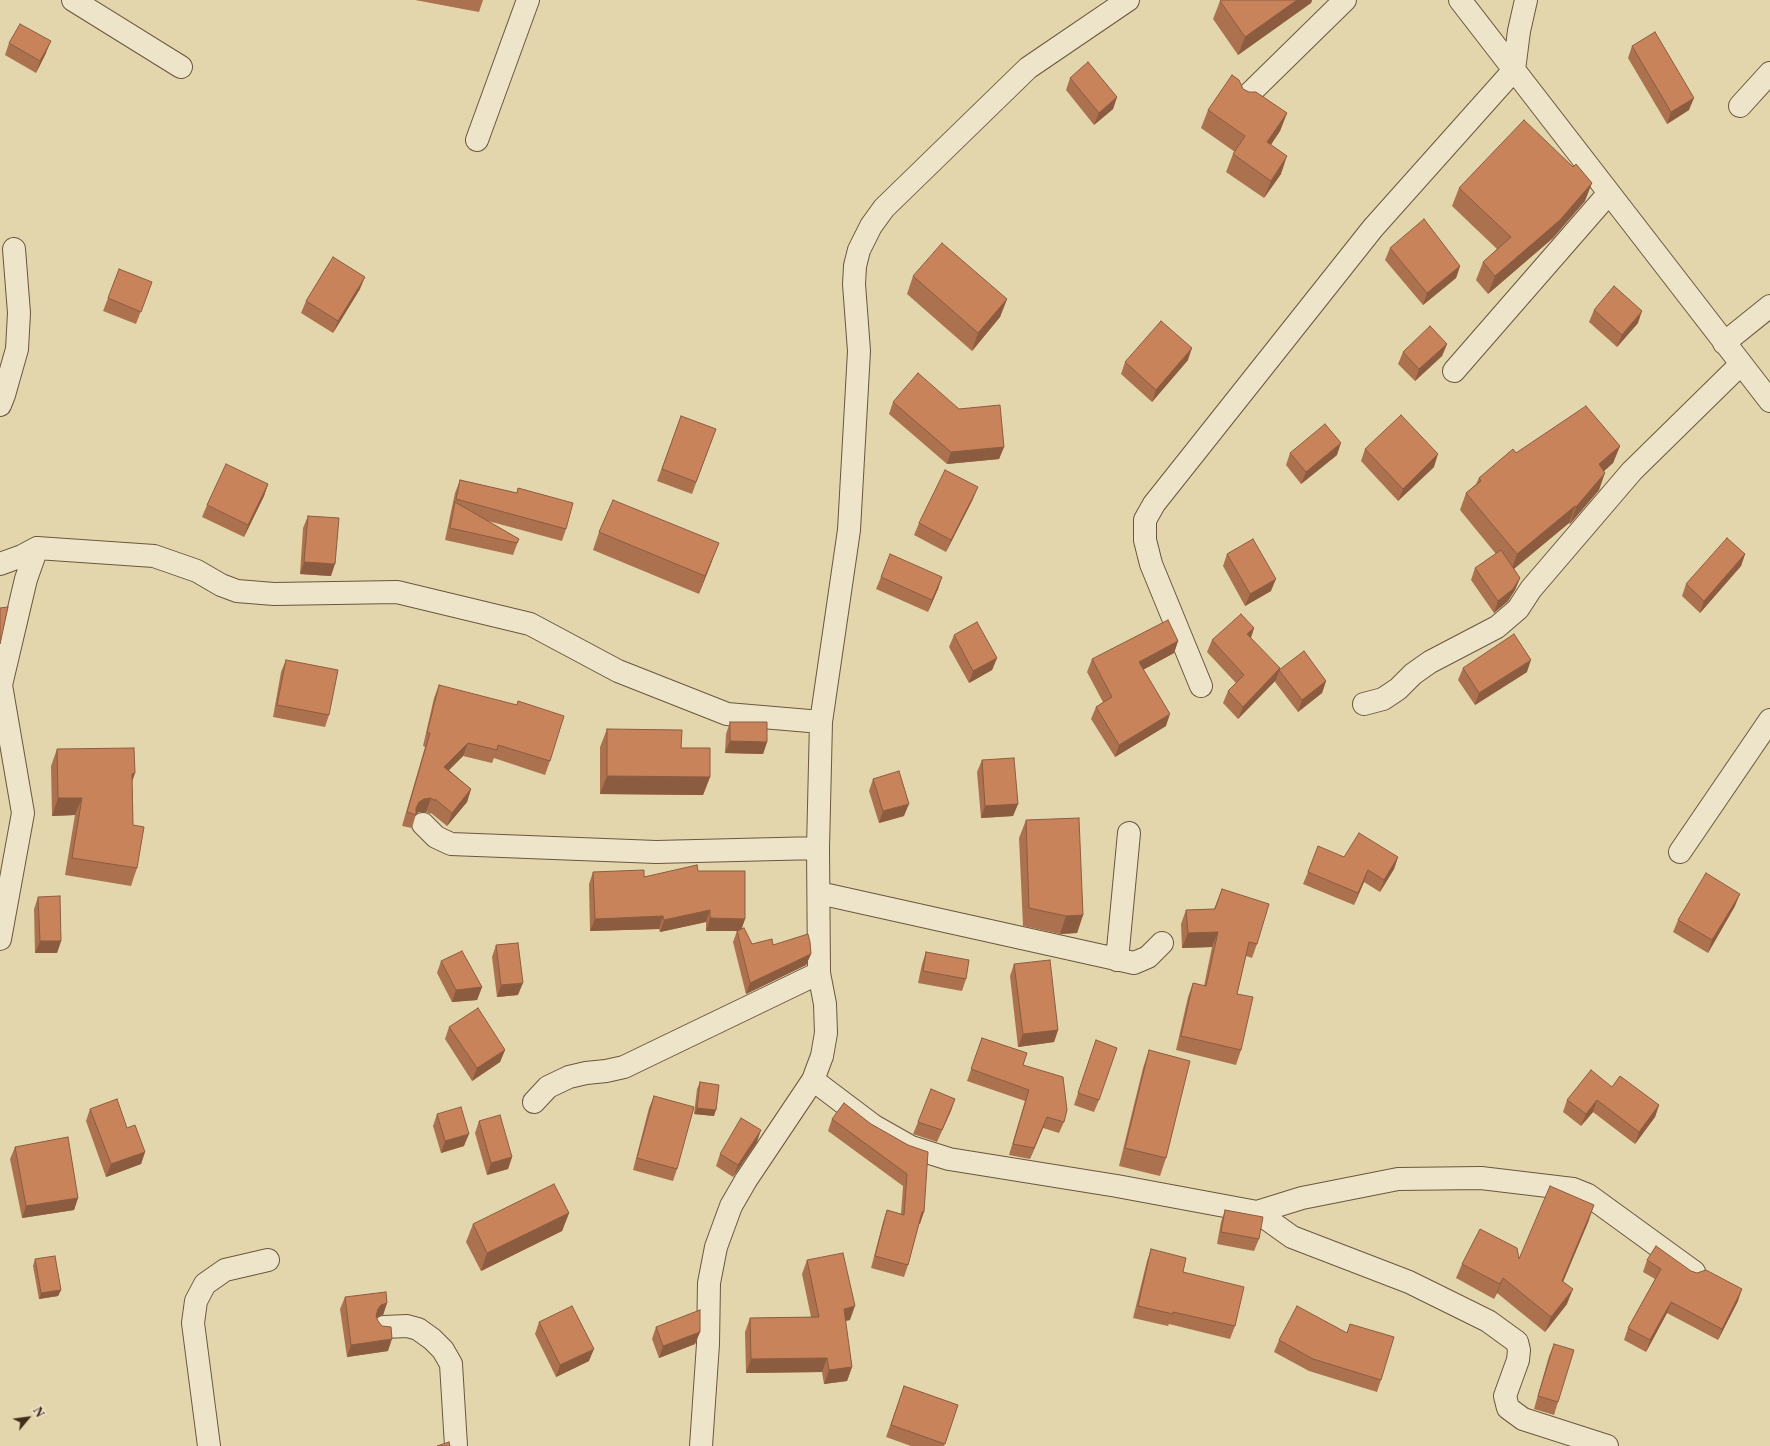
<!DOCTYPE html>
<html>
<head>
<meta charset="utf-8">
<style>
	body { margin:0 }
	#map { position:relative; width:1770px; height:1446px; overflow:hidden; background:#e3d6ac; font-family:"Libre Caslon Text",serif }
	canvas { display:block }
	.north { position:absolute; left:8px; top:1398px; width:40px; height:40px; -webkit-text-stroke:3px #ede4c9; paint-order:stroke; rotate:61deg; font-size:11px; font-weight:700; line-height:16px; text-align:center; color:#412d1a }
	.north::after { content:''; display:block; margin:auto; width:14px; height:18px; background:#412d1a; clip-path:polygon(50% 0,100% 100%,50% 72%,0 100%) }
</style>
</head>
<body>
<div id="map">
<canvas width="1770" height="1446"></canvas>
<div class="north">N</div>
</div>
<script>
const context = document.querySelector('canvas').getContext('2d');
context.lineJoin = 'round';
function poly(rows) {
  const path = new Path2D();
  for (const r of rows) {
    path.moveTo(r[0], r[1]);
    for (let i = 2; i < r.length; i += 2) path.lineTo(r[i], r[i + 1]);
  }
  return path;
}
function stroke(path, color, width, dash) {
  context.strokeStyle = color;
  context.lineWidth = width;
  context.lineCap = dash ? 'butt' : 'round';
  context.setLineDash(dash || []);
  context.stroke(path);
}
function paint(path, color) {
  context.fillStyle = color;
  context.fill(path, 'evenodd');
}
const minor = poly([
	[73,0,181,67],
	[1460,0,1770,401],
	[1245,98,1345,0],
	[1740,106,1770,73],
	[477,140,528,0],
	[1724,343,1770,306],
	[1454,371,1609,193],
	[0,405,4,395,17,349,19,313,14,249],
	[0,564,22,556,37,548,154,556,197,571,221,585,237,591,274,594,397,592,530,624,618,671,727,714,821,722],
	[1201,686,1151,564,1145,540,1145,520,1154,504,1373,228,1514,70,1519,31,1526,0],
	[1364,704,1383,699,1398,689,1413,674,1430,662,1497,627,1518,609,1531,589,1632,471,1741,364],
	[423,824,436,837,451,844,656,852,818,848],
	[1680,852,1770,720],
	[819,893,1134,963,1148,957,1162,943],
	[0,939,23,813,1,685,26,579,37,548],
	[1117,960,1129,833],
	[813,1080,874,1126,911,1147,949,1159,1117,1186,1257,1212,1292,1237,1409,1282,1488,1321,1517,1342,1519,1350,1518,1360,1505,1396,1508,1408,1523,1419,1607,1446],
	[534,1102,548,1087,569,1077,586,1073,606,1071,624,1067,819,973],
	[1257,1212,1302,1198,1398,1179,1481,1178,1573,1189,1588,1195,1694,1272],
	[384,1327,407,1326,418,1329,432,1339,443,1350,451,1364,456,1446],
	[209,1446,193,1323,196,1301,205,1284,225,1270,268,1260],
	[701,1446,708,1344,709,1283,716,1247,731,1206,746,1180,813,1080,822,1056,826,1033,825,1004,819,973,818,848,821,722,849,530,859,351,854,284,855,266,859,250,871,226,884,208,1028,68,1128,0]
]);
const wall = poly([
	[415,0,483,0,479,12],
	[1221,0,1312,0,1311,3,1238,55,1213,19,1220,1],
	[9,43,46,53,36,73,5,55],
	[1632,46,1689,110,1667,124,1628,58],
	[1070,78,1117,97,1113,109,1094,125,1066,90],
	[1243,89,1287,113,1280,131,1271,145,1281,174,1264,198,1226,172,1233,154,1235,152,1201,128,1208,110],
	[1459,188,1585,201,1553,238,1488,294,1476,280,1483,262,1497,249,1452,206],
	[1390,248,1460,266,1456,278,1423,305,1385,260],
	[913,276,1007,299,1000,317,972,351,907,294],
	[152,282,136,324,103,311,108,298],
	[360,289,333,333,301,313,306,301],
	[1594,310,1638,323,1617,347,1589,322],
	[1447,344,1442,356,1415,381,1398,364,1403,352],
	[1188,360,1152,402,1121,374,1125,362],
	[893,402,959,409,1004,447,999,459,947,464,889,414],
	[681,416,716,429,692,494,657,481],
	[1620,446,1613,463,1604,471,1599,490,1570,524,1569,523,1514,569,1520,578,1515,590,1508,601,1494,613,1471,580,1475,568,1496,554,1460,510,1466,493,1476,484,1479,478,1516,453],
	[1365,449,1434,467,1398,501,1361,461],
	[1290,453,1337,455,1301,484,1286,465],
	[460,480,517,493,518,488,566,529,562,541,488,521,519,539,513,555,445,540,455,493],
	[268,484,264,496,244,537,202,517,207,505],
	[973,499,946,552,914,535,919,523],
	[308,516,331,576,300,574,303,528],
	[599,532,712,561,699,594,593,550],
	[1227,554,1271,591,1245,606,1223,566],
	[1745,554,1741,566,1700,613,1682,596,1686,584],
	[881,577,942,577,938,589,928,612,876,589],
	[1254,628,1251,638,1280,670,1326,681,1322,693,1298,712,1275,682,1276,680,1238,719,1223,703,1228,691,1236,683,1207,652,1212,640],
	[954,635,997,658,992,670,969,683,949,647],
	[1178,641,1174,653,1143,670,1166,726,1115,757,1091,719,1096,707,1103,702,1087,672,1092,659],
	[286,660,329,715,325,727,273,717,281,672],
	[1463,668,1527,672,1475,705,1458,680],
	[439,685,550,761,545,775,494,758,492,763,463,756,449,770,471,789,467,802,447,826,431,813,430,814,426,812,419,812,416,814,412,828,402,826,425,747,423,746,434,698],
	[730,722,767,742,763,754,725,753,726,734],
	[607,729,681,748,710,777,703,795,600,794,600,747],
	[57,749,135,773,132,781,133,825,137,868,131,886,65,875,75,815,52,816,51,766],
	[982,760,1018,804,1013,816,981,818,977,772],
	[873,779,904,816,879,823,869,791],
	[1026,820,1083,915,1077,933,1060,934,1023,926,1019,838],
	[1344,857,1398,857,1394,869,1380,892,1364,882,1354,905,1303,884,1308,872],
	[698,871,745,919,741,929,752,944,773,945,811,954,806,965,746,994,733,942,737,931,706,931,706,922,660,932,659,929,590,931,589,884,593,872,644,877],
	[1222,889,1257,944,1252,958,1246,956,1237,994,1241,1050,1236,1065,1176,1050,1188,997,1193,983,1204,986,1212,947,1182,948,1181,924,1186,910,1214,909],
	[38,897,61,941,57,953,35,953,34,909],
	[1735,906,1708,953,1673,932,1678,920],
	[496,945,518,995,497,997,492,957],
	[926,952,966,979,962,991,918,983,922,964],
	[441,961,482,987,477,1000,452,1002,437,973],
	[1014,964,1058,1030,1054,1042,1018,1047,1010,976],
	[449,1027,505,1050,500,1062,472,1081,445,1039],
	[982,1038,1023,1065,1064,1122,1059,1133,1043,1128,1030,1159,1009,1155,1025,1101,967,1081],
	[1096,1040,1099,1100,1094,1112,1074,1105],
	[1149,1050,1166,1158,1160,1176,1119,1166,1143,1068],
	[700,1082,714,1116,694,1114,697,1089],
	[1612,1087,1659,1105,1655,1117,1635,1144,1593,1112,1581,1126,1563,1112,1567,1100],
	[654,1096,677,1169,673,1181,633,1170,649,1108],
	[955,1099,937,1142,913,1134,918,1122],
	[90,1109,127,1128,145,1152,141,1164,106,1177,86,1121],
	[437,1114,464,1146,441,1153,433,1126],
	[832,1119,871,1124,908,1145,920,1224,919,1224,908,1265,904,1277,871,1268,883,1222,887,1210,901,1214,903,1186,828,1131],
	[479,1121,512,1157,508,1169,487,1175,475,1133],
	[757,1142,733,1177,716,1166,720,1154],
	[15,1147,78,1198,74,1210,22,1218,10,1159],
	[1225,1210,1259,1239,1254,1251,1217,1244,1221,1222],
	[569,1213,562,1231,481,1271,466,1242,473,1224],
	[1589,1220,1563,1282,1567,1304,1545,1332,1497,1293,1494,1299,1456,1278,1462,1264,1519,1259],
	[1151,1249,1183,1272,1235,1326,1230,1339,1169,1324,1168,1326,1133,1318,1147,1261],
	[35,1259,61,1290,58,1296,39,1299,33,1266],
	[807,1260,850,1320,845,1321,852,1367,847,1381,824,1384,822,1372,746,1373,745,1332,750,1318,811,1317,802,1274],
	[1647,1260,1691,1271,1738,1301,1718,1340,1667,1313,1646,1352,1624,1340,1628,1328,1655,1279,1643,1272],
	[345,1297,387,1303,383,1315,376,1317,388,1351,347,1357,340,1309],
	[539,1322,589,1361,556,1377,535,1334],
	[1350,1324,1381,1380,1377,1392,1309,1371,1274,1352,1279,1340,1347,1333],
	[656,1327,700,1332,695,1344,659,1358,652,1339],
	[1554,1344,1558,1402,1554,1415,1534,1409,1549,1356],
	[904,1386,958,1405,944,1446,911,1446,886,1437]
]);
const shadedWall = poly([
	[1297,0,1312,0,1311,3,1238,55,1245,37],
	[51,41,46,53,36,73,40,61],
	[1117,97,1113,109,1094,125,1099,113],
	[1694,98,1689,110,1667,124,1671,112],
	[1287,113,1280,131,1260,160,1267,142],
	[1287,156,1281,174,1264,198,1271,181],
	[1592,183,1585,201,1553,238,1488,294,1495,276],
	[1460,266,1456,278,1423,305,1427,293],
	[365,277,360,289,333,333,338,321],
	[1007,299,1000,317,972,351,978,333],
	[1642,311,1638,323,1617,347,1622,335],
	[1447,344,1442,356,1415,381,1419,369],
	[1192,348,1188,360,1152,402,1156,390],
	[1341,443,1337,455,1301,484,1306,472],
	[1620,446,1613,463,1593,481,1599,464],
	[1004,447,999,459,947,464,951,452],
	[1438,454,1434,467,1398,501,1403,489],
	[1605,473,1599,490,1570,524,1576,507],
	[268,484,264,496,244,537,248,525],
	[978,487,973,499,946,552,951,540],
	[1575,506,1569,523,1511,571,1517,554],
	[719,543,712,561,699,594,705,576],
	[1745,554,1741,566,1700,613,1704,601],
	[304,562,335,564,331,576,300,574],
	[942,577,938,589,928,612,932,600],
	[1520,578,1515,590,1508,601,1494,613,1498,601],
	[1276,579,1271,591,1245,606,1250,594],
	[1254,628,1250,640,1247,634],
	[1178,641,1174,653,1135,674,1139,662],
	[997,658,992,670,969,683,973,671],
	[1531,660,1527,672,1475,705,1479,693],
	[1280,668,1276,680,1238,719,1243,707],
	[1326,681,1322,693,1298,712,1302,700],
	[1170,714,1166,726,1115,757,1119,745],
	[730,741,767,742,763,754,725,753],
	[468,743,463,756,439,780,444,767],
	[135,773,129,791,132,774],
	[607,776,710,777,703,795,600,794],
	[471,789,467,802,447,826,452,813],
	[58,798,82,798,75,815,52,816],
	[431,798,426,812,419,812,415,815,416,808,419,802,424,799],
	[909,804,904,816,879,823,883,811],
	[1018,804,1013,816,981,818,985,806],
	[1398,857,1394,869,1380,892,1384,880],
	[1368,870,1364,882,1354,905,1358,893],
	[1740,894,1735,906,1708,953,1712,940],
	[710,910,706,922,660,932,664,920],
	[1083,915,1077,933,1060,934,1066,916],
	[663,916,659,929,590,931,595,919],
	[710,918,745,919,741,931,706,931],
	[1218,932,1212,947,1182,948,1188,933],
	[40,941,61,941,57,953,35,953],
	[811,954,806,965,746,994,750,983],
	[523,983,518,995,497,997,501,985],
	[482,987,477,1000,452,1002,456,990],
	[1058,1030,1054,1042,1018,1047,1023,1034],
	[505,1050,500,1062,472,1081,477,1068],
	[955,1099,951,1111,937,1142,942,1130],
	[1597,1100,1593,1112,1581,1126,1586,1114],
	[1659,1105,1655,1117,1635,1144,1639,1132],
	[697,1108,716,1110,714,1116,694,1114],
	[1047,1117,1043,1128,1030,1159,1034,1148],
	[761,1130,757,1142,733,1177,738,1165],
	[469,1134,464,1146,441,1153,445,1141],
	[145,1152,141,1164,106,1177,111,1164],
	[512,1157,508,1169,487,1175,491,1163],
	[78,1198,74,1210,22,1218,26,1206],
	[1594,1205,1589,1220,1557,1296,1562,1281],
	[922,1212,924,1212,920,1224,918,1224],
	[569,1213,562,1231,481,1271,487,1253],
	[1503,1278,1497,1293,1494,1299,1500,1284],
	[1573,1289,1567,1304,1545,1332,1551,1317],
	[1742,1289,1738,1301,1718,1340,1722,1329],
	[61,1290,58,1296,39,1299,41,1293],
	[1671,1302,1667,1313,1646,1352,1650,1340],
	[387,1303,383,1315,377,1317,373,1321,378,1309,381,1305],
	[855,1306,850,1320,838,1322,844,1309],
	[700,1332,695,1344,659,1358,663,1346],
	[392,1339,388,1351,347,1357,351,1345],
	[594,1349,589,1361,556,1377,560,1365],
	[827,1358,822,1372,746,1373,751,1359],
	[852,1367,847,1381,824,1384,829,1370]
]);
const building = poly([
	[1221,0,1297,0,1245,37,1220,1,1221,0],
	[20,24,51,41,40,61,9,43,20,24],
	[1655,32,1694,98,1671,112,1632,46,1655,32],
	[1088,62,1117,97,1099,113,1070,78,1088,62],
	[1232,75,1239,80,1243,89,1249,92,1256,92,1287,113,1267,142,1287,156,1271,181,1233,154,1245,136,1208,110,1232,75],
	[1524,120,1573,167,1576,164,1592,183,1560,220,1495,276,1483,262,1511,237,1459,188,1524,120],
	[1424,219,1460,266,1427,293,1390,248,1424,219],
	[942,243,1007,299,978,333,913,276,942,243],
	[333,257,365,277,338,321,306,301,333,257],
	[119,269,152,282,141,312,108,298,119,269],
	[1614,286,1642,311,1622,335,1594,310,1614,286],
	[1161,321,1192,348,1156,390,1125,362,1161,321],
	[1430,326,1447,344,1419,369,1403,352,1430,326],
	[918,373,959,409,1000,405,1004,447,951,452,893,402,918,373],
	[1586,406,1620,446,1599,464,1605,473,1576,507,1575,506,1517,554,1466,493,1481,481,1479,478,1513,449,1516,453,1586,406],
	[1401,415,1438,454,1403,489,1365,449,1401,415],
	[681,416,716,429,696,482,662,469,681,416],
	[1325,424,1341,443,1306,472,1290,453,1325,424],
	[226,464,268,484,248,525,207,505,226,464],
	[945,470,978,487,951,540,919,523,945,470],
	[460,480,517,493,518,488,573,503,566,529,456,499,460,480],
	[613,500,719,543,705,576,599,532,613,500],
	[455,502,519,539,517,543,450,528,455,502],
	[308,516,339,518,335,564,304,562,308,516],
	[1727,538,1745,554,1704,601,1686,584,1727,538],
	[1253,539,1276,579,1250,594,1227,554,1253,539],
	[1501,550,1520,578,1513,589,1498,601,1475,568,1501,550],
	[890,554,942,577,932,600,881,577,890,554],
	[8,607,0,644,0,608,8,607],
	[1241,614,1254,628,1247,634,1280,668,1243,707,1228,691,1244,675,1212,640,1241,614],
	[1168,620,1178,641,1139,662,1170,714,1119,745,1096,707,1112,697,1092,659,1168,620],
	[977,622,997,658,973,671,954,635,977,622],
	[1514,634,1531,660,1479,693,1463,668,1514,634],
	[1304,651,1326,681,1302,700,1279,670,1304,651],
	[286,660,338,670,329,715,277,705,286,660],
	[439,685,517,705,518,701,564,716,550,761,498,745,497,750,468,743,444,767,471,789,452,813,435,799,435,801,431,798,424,799,419,802,416,808,416,815,407,812,430,733,427,733,439,685],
	[730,722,767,722,767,742,730,741,730,722],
	[607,729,682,730,681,748,710,748,710,777,607,776,607,729],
	[134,748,135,773,132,774,133,825,144,827,137,868,72,858,82,798,58,798,57,749,134,748],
	[1014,758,1018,804,985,806,982,760,1014,758],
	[899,771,909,804,883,811,873,779,899,771],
	[1079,818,1083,915,1066,916,1029,908,1026,820,1079,818],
	[1359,833,1398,857,1384,880,1368,870,1358,893,1308,872,1318,846,1344,857,1359,833],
	[697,865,698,871,745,871,745,919,710,918,710,910,664,920,663,916,595,919,593,872,644,870,644,877,697,865],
	[1706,873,1740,894,1712,940,1678,920,1706,873],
	[1222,889,1269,904,1257,944,1249,942,1237,994,1253,997,1241,1050,1181,1036,1193,983,1206,986,1218,932,1188,933,1186,910,1215,909,1222,889],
	[60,896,61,941,40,941,38,897,60,896],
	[744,928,752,944,772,939,773,945,808,934,810,942,811,954,750,983,737,931,744,928],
	[518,943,523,983,501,985,496,945,518,943],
	[462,951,482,987,456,990,441,961,462,951],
	[926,952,969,960,966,979,923,971,926,952],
	[1050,960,1058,1030,1023,1034,1014,964,1050,960],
	[478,1008,505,1050,477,1068,449,1027,478,1008],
	[982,1038,1027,1053,1023,1065,1063,1077,1067,1110,1064,1122,1047,1117,1034,1148,1013,1144,1029,1090,971,1069,982,1038],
	[1096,1040,1117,1048,1099,1100,1078,1093,1096,1040],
	[1149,1050,1190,1061,1166,1158,1125,1148,1149,1050],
	[1591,1070,1612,1087,1620,1076,1659,1105,1639,1132,1597,1100,1586,1114,1567,1100,1591,1070],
	[700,1082,719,1085,716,1110,697,1108,700,1082],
	[931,1089,955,1099,942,1130,918,1122,931,1089],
	[654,1096,694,1107,677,1169,637,1158,654,1096],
	[117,1099,127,1128,135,1125,145,1152,111,1164,90,1109,117,1099],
	[844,1103,871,1124,908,1145,928,1152,924,1212,922,1212,908,1265,875,1256,887,1210,904,1215,907,1174,832,1119,844,1103],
	[461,1107,469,1134,445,1141,437,1114,461,1107],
	[500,1115,512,1157,491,1163,479,1121,500,1115],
	[741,1118,761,1130,738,1165,720,1154,741,1118],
	[68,1137,78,1198,26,1206,15,1147,68,1137],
	[554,1184,569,1213,487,1253,473,1224,554,1184],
	[1550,1186,1594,1205,1562,1281,1573,1289,1551,1317,1503,1278,1500,1284,1462,1264,1480,1229,1517,1248,1519,1259,1550,1186],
	[1225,1210,1263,1217,1259,1239,1221,1232,1225,1210],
	[1656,1246,1691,1271,1697,1273,1706,1270,1742,1289,1722,1329,1671,1302,1650,1340,1628,1328,1661,1269,1647,1260,1656,1246],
	[1151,1249,1186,1258,1183,1272,1244,1287,1235,1326,1173,1312,1173,1314,1138,1306,1151,1249],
	[843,1253,855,1306,844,1309,852,1367,829,1370,827,1358,751,1359,750,1318,819,1317,807,1260,843,1253],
	[55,1256,61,1290,41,1293,35,1259,55,1256],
	[386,1292,387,1303,381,1305,378,1309,376,1316,378,1321,382,1326,391,1327,392,1339,351,1345,345,1297,386,1292],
	[572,1306,594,1349,560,1365,539,1322,572,1306],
	[1297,1306,1347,1333,1350,1324,1394,1337,1381,1380,1313,1359,1279,1340,1297,1306],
	[700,1310,700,1332,663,1346,656,1327,700,1310],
	[1554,1344,1574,1350,1558,1402,1538,1396,1554,1344],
	[904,1386,958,1405,945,1444,891,1425,904,1386],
	[449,1442,450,1446,437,1446,449,1442]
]);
stroke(minor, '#6a573e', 24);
stroke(minor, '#ede4c9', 22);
paint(wall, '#ac714e');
paint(shadedWall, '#8c5c40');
paint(building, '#c8835b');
stroke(building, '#8c5c40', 1);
</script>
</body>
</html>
